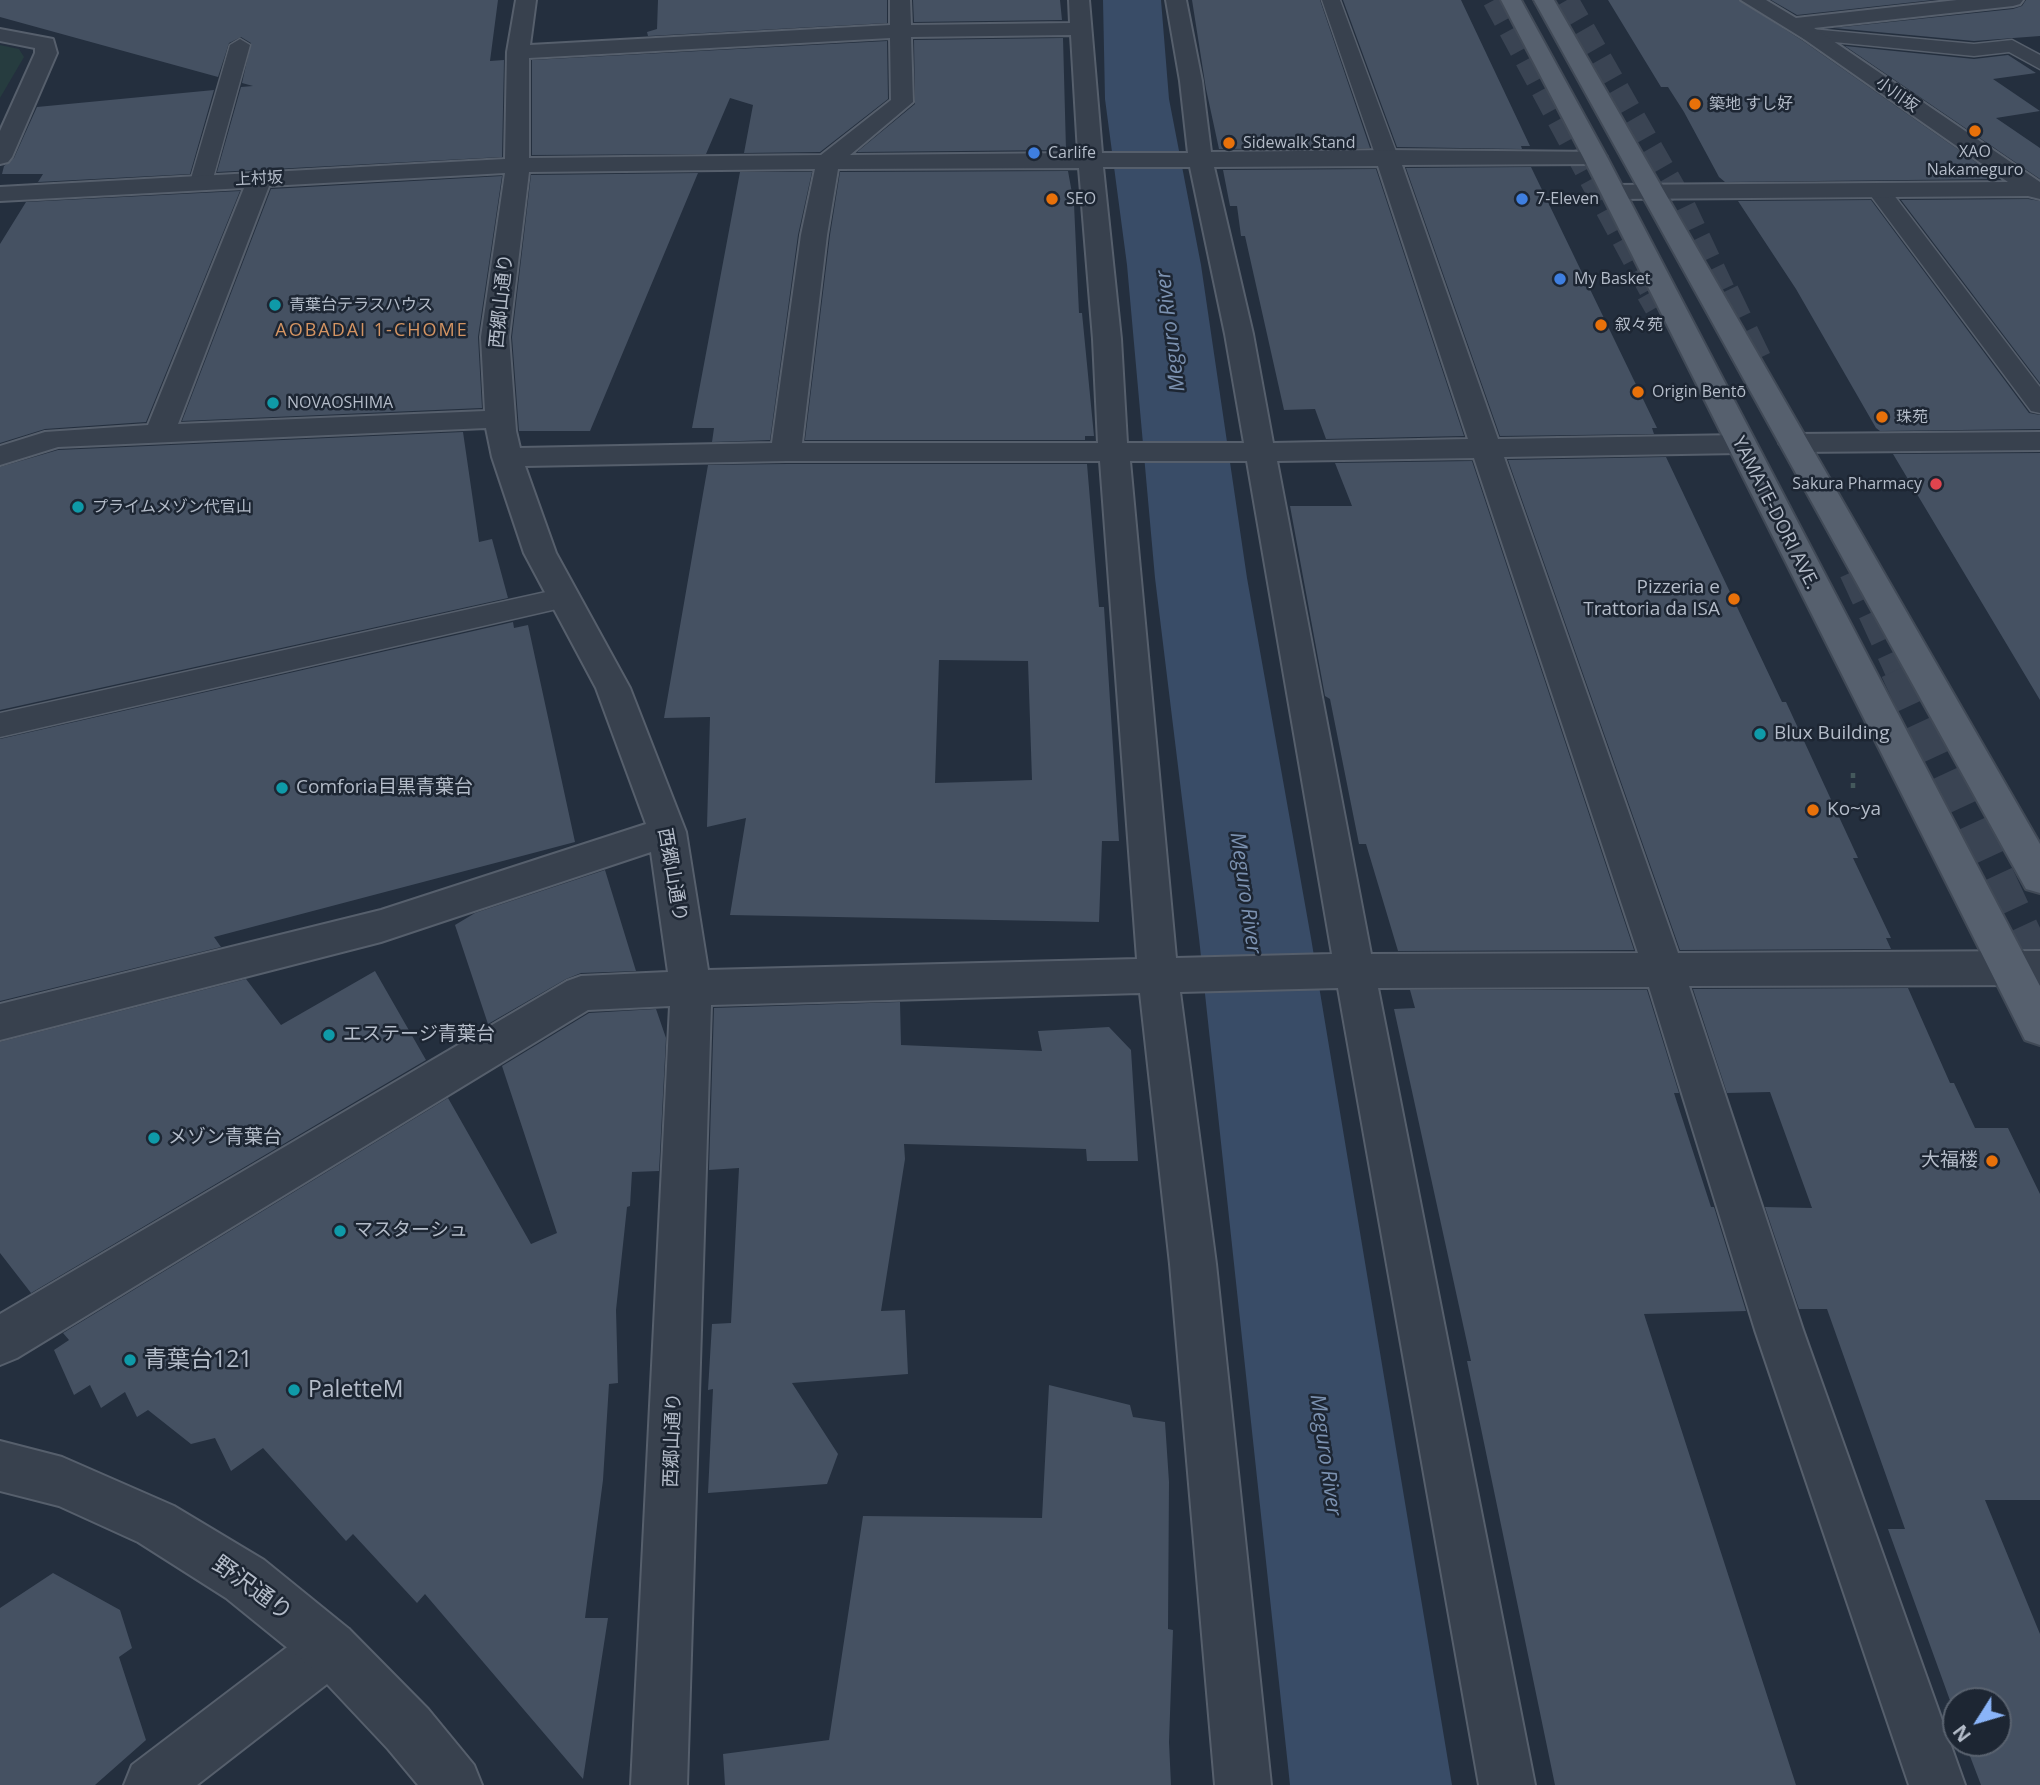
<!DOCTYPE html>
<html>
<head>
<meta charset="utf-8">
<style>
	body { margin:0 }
	#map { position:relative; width:2040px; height:1785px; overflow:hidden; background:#242f3e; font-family:"Open Sans",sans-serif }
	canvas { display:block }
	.north { position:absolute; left:1942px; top:1687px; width:70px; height:70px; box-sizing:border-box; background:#1d2633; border:2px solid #59626f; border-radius:50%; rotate:233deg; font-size:19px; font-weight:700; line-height:28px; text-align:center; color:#b4bcc9 }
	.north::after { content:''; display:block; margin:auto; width:24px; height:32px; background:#8ab4f8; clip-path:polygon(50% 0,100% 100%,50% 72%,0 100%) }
</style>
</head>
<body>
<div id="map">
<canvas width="2040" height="1785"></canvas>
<div class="north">N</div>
</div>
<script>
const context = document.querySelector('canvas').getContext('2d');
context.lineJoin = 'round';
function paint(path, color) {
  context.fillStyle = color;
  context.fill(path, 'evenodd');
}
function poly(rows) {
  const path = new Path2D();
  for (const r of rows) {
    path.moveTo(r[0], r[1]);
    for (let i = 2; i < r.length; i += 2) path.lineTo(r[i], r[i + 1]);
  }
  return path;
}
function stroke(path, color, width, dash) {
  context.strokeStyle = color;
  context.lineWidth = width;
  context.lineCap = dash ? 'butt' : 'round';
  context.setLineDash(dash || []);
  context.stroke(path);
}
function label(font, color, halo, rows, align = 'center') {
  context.font = font + ' "Open Sans","Noto Sans JP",sans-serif';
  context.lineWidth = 5;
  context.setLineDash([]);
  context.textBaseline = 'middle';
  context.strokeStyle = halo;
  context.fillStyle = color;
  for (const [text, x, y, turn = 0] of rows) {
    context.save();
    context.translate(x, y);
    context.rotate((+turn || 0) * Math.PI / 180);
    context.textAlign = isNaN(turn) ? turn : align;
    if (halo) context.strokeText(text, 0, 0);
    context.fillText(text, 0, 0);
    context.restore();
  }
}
const green = poly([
	[0,45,19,49,24,57,0,98]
]);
const river = poly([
	[1103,0,1161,0,1169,99,1201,265,1247,578,1311,938,1452,1785,1290,1785,1199,938,1155,578,1127,265,1105,99,1103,0]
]);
const building = poly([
	[0,0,498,0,490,61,504,60,502,157,217,172,241,87,253,86,242,83,251,43,241,37,229,43,218,77,0,17],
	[658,0,887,0,887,23,648,36,647,32,657,29],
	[913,0,1060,0,1062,20,914,22],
	[1192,0,1320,0,1370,148,1219,149,1206,89],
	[1343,0,1461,0,1530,146,1521,146,1522,149,1397,147],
	[1608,0,1739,0,1803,41,2000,179,1725,182,1719,177,1684,112,1668,87,1661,87],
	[1771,0,1933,0,1797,15],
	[2026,0,2040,0,2040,36,1974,41,1834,28,2013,9,2022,6],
	[1063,38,1066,150,857,152,915,104,914,40],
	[887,41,888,99,820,152,744,153,753,105,730,98,706,154,532,155,532,60],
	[1845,46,1974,59,2008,55,2036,73,1993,79,2040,111,1996,118,2040,148,2040,179],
	[214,90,190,174,38,182,43,174,2,174,4,166,14,158,37,107],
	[1531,167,1657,428,1652,428,1654,434,1500,436,1406,168],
	[1376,169,1464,436,1326,439,1315,409,1284,410,1245,236,1241,236,1237,206,1230,206,1223,170],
	[1068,171,1074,204,1079,313,1082,313,1094,436,1085,436,1085,440,805,440,830,235,840,172],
	[740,172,812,172,798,235,770,440,712,442,714,428,692,428],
	[698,173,590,431,519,431,512,337,531,175],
	[502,176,478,337,482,408,182,421,271,189],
	[240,191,146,422,45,429,0,443,0,244,26,202],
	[2028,199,2040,201,2040,383,1901,200],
	[1871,200,2029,413,2040,415,2040,429,1880,431,1876,428,1796,289,1738,201],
	[463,432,479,542,492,539,508,598,0,710,0,467,58,450],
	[2040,453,2040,700,1893,454],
	[1666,457,1782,702,1786,702,1858,858,1853,858,1891,938,1886,938,1891,949,1680,950,1508,460],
	[1472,461,1634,950,1398,951,1366,844,1359,844,1330,699,1325,696,1290,506,1352,506,1335,463],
	[786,464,1087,464,1099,607,1104,607,1119,841,1102,841,1099,922,730,915,746,818,707,827,710,717,664,718,708,465],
	[939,660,1028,661,1032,780,935,783],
	[513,622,514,628,528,625,575,842,214,937,221,947,0,1001,0,739],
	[605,870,636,971,581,973,566,979,488,1024,455,925,475,913],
	[375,971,426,1060,31,1293,0,1253,0,1042,246,979,281,1025],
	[1908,988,1950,1083,1954,1083,1975,1128,2008,1128,2040,1194,2040,1500,1985,1500,2040,1634,2040,1785,1981,1785,1965,1743,1998,1743,1998,1701,1956,1701,1956,1717,1888,1529,1905,1529,1827,1309,1799,1309,1765,1207,1812,1208,1770,1092,1727,1093,1693,989],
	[1410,990,1647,990,1679,1093,1674,1093,1711,1207,1714,1207,1746,1311,1644,1314,1796,1785,1555,1785,1467,1361,1471,1361,1394,1009,1415,1008],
	[900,1002,901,1045,1042,1051,1038,1031,1109,1027,1131,1050,1138,1161,1087,1161,1086,1149,904,1144,905,1159,881,1311,905,1310,908,1374,792,1383,838,1454,827,1484,708,1493,713,1389,708,1390,712,1324,731,1323,739,1168,709,1170,714,1008],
	[656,1009,666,1038,659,1171,632,1172,630,1206,627,1207,616,1310,618,1383,609,1384,603,1480,585,1618,608,1618,583,1779,425,1594,417,1603,353,1534,346,1541,263,1448,231,1471,215,1438,191,1444,148,1410,137,1417,125,1392,101,1408,90,1385,74,1395,54,1350,69,1340,63,1333,448,1098,531,1244,557,1233,502,1066,589,1013],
	[1049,1385,1130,1405,1133,1417,1165,1422,1169,1482,1168,1629,1173,1630,1169,1742,1171,1785,725,1785,723,1754,829,1740,863,1516,1042,1518],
	[53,1573,120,1610,132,1648,119,1657,146,1740,95,1785,0,1785,0,1608]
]);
const motorwayTunnelFar2 = poly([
	[1494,0,1652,293],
	[1567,0,1682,202,1725,293]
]);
const motorwayTunnelFar1 = poly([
	[1651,292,1659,306],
	[1724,292,1760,367],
	[1854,571,1900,671]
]);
const motorwayTunnel = poly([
	[1899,669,2040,973]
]);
const path = poly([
	[1853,773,1853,792]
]);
const service = poly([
	[1322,0,1340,0,1398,157,1395,162,1387,163,1379,162,1376,157,1322,0],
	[1811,29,1974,44,2012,40,2040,55,2040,69,2009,52,1974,56,1804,39,1801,35,1811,29],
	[240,39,250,45,212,182,209,187,193,187,190,182,230,45,240,39],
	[1879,184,1887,186,2040,387,2040,413,2031,411,1871,196,1868,191,1871,186,1879,184],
	[564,588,574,591,579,598,574,605,0,737,0,713,564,588]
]);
const minor = poly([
	[516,0,536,0,530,45,890,25,890,0,910,0,911,25,1070,23,1069,0,1089,0,1102,153,1188,153,1180,81,1166,0,1186,0,1202,81,1211,152,1387,150,1603,152,1607,157,1603,162,1595,164,1402,165,1498,439,1740,435,1750,438,1755,444,1750,450,1740,453,1504,457,1678,953,2040,951,2040,985,1689,986,1803,1330,1965,1785,1909,1785,1755,1330,1649,987,1378,988,1535,1785,1479,1785,1338,988,1180,992,1216,1264,1271,1785,1215,1785,1170,1264,1140,993,711,1005,687,1785,631,1785,670,1006,588,1010,17,1358,0,1365,0,1314,567,981,581,976,668,972,651,852,381,942,0,1040,0,1004,381,910,646,824,596,688,524,553,492,457,486,428,58,447,0,465,0,446,45,432,148,425,244,188,0,201,0,187,505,159,507,52,516,0],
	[1071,35,1078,153,850,155,913,102,911,37,1071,35],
	[890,38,891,100,821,155,529,158,529,58,890,38],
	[1378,166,1468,439,1273,443,1253,334,1214,167,1378,166],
	[1103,167,1190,167,1225,334,1244,443,1127,443,1121,339,1103,167],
	[1079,168,1093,339,1098,443,802,443,827,235,838,169,1079,168],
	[815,169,801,235,772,443,520,448,516,431,509,337,529,172,815,169],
	[505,173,481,337,485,411,178,424,269,186,505,173],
	[1474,458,1638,953,1371,954,1277,461,1474,458],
	[786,461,1100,461,1137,959,708,970,686,832,630,688,556,553,525,466,786,461],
	[1130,461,1247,461,1332,954,1176,958,1130,461],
	[1741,0,1766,0,1796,18,1957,0,2023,0,2020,4,2013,6,1814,28,2040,182,2040,199,2028,196,1613,199,1604,197,1601,192,1604,187,1613,185,2008,182,1804,39,1741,0],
	[0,29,53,39,57,53,12,157,8,162,0,164,0,131,35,53,35,48,0,41,0,29],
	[2040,432,2040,450,1794,452,1784,449,1779,443,1784,437,1794,434,2040,432],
	[330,1621,349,1629,357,1648,349,1667,197,1785,124,1785,132,1765,311,1629,330,1621]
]);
const tertiary = poly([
	[0,1441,62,1457,174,1506,264,1560,349,1629,428,1709,474,1765,482,1785,418,1785,388,1749,311,1667,226,1598,138,1542,59,1506,0,1491,0,1441]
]);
const primary = poly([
	[1501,0,1521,0,1607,157,2040,986,2040,1045,2025,1040,1583,157,1501,0],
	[1534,0,1554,0,2040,844,2040,893,2026,889,1534,0]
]);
const markers = [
	[1695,104,7,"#e8710a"],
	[1975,131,7,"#e8710a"],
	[1229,143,7,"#e8710a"],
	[1034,153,7,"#3f7fe0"],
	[1052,199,7,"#e8710a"],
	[1522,199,7,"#3f7fe0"],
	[1560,279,7,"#3f7fe0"],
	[275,305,7,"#0f9aa8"],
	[1601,325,7,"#e8710a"],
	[1638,392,7,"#e8710a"],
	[273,403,7,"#0f9aa8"],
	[1882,417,7,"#e8710a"],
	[1936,484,7,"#e0444e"],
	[78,507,7,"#0f9aa8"],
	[1734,599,7,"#e8710a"],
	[1760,734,7,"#0f9aa8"],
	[282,788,7,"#0f9aa8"],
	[1813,810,7,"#e8710a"],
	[329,1035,7,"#0f9aa8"],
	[154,1138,7,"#0f9aa8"],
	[1992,1161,7,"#e8710a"],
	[340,1231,7,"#0f9aa8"],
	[130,1360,7,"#0f9aa8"],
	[294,1390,7,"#0f9aa8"]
];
const farStreetnames = [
	["小川坂",1897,95,35],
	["上村坂",259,179,-3]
];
const farPoinames = [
	["築地 すし好",1709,104],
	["Sidewalk Stand",1243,143],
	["XAO",1975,152,"center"],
	["Nakameguro",1975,170,"center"],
	["Carlife",1048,153],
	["SEO",1066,199],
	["7-Eleven",1536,199],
	["My Basket",1574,279],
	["青葉台テラスハウス",289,305],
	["叙々苑",1615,325],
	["Origin Bentō",1652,392],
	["NOVAOSHIMA",287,403],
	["珠苑",1896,417],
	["Sakura Pharmacy",1922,484,"right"],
	["プライムメゾン代官山",92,507]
];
const farNeighbourhoodnames = [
	["AOBADAI 1-CHOME",372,331]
];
const streetNames = [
	["西郷山通り",502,301,-84],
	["YAMATE-DORI AVE.",1775,513,63],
	["西郷山通り",672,875,80],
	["西郷山通り",673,1440,-88]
];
const poiNames = [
	["Pizzeria e",1720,588,"right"],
	["Trattoria da ISA",1720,610,"right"],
	["Blux Building",1774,734],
	["Comforia目黒青葉台",296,788],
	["Ko~ya",1827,810],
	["エステージ青葉台",343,1035],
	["メゾン青葉台",168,1138],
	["大福楼",1978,1161,"right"],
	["マスターシュ",354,1231]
];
const waterNames = [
	["Meguro River",1171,331,-97],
	["Meguro River",1245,893,82],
	["Meguro River",1325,1455,82]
];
const nearPoinames = [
	["青葉台121",144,1360],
	["PaletteM",308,1390]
];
const nearStreetnames = [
	["野沢通り",252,1589,36]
];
paint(green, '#263c3f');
paint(river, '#394c67');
paint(building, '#455162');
stroke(motorwayTunnelFar2, '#3a4453', 23, [23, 11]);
stroke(motorwayTunnelFar1, '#3a4453', 30, [30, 15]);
stroke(motorwayTunnel, '#3a4453', 38, [38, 19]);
stroke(service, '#565f6c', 3);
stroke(minor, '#565f6c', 4);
stroke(tertiary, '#565f6c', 4);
stroke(primary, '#414a57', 4);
stroke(path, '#44595c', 4.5, [5, 5]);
paint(service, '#38414e');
paint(minor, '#38414e');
paint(tertiary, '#38414e');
paint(primary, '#56606e');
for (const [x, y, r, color] of markers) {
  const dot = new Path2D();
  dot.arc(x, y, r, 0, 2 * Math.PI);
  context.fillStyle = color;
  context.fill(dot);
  stroke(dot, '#1d2633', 2.5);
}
label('16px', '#b4bcc9', '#1d2633', farStreetnames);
label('16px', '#b4bcc9', '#1d2633', farPoinames, 'left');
context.letterSpacing = '2px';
label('18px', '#d59563', '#1d2633', farNeighbourhoodnames);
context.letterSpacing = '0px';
label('19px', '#b4bcc9', '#1d2633', streetNames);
label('19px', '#b4bcc9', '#1d2633', poiNames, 'left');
label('italic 21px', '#7c92b1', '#1d2633', waterNames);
label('23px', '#b4bcc9', '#1d2633', nearPoinames, 'left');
label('23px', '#b4bcc9', '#1d2633', nearStreetnames);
</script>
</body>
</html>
